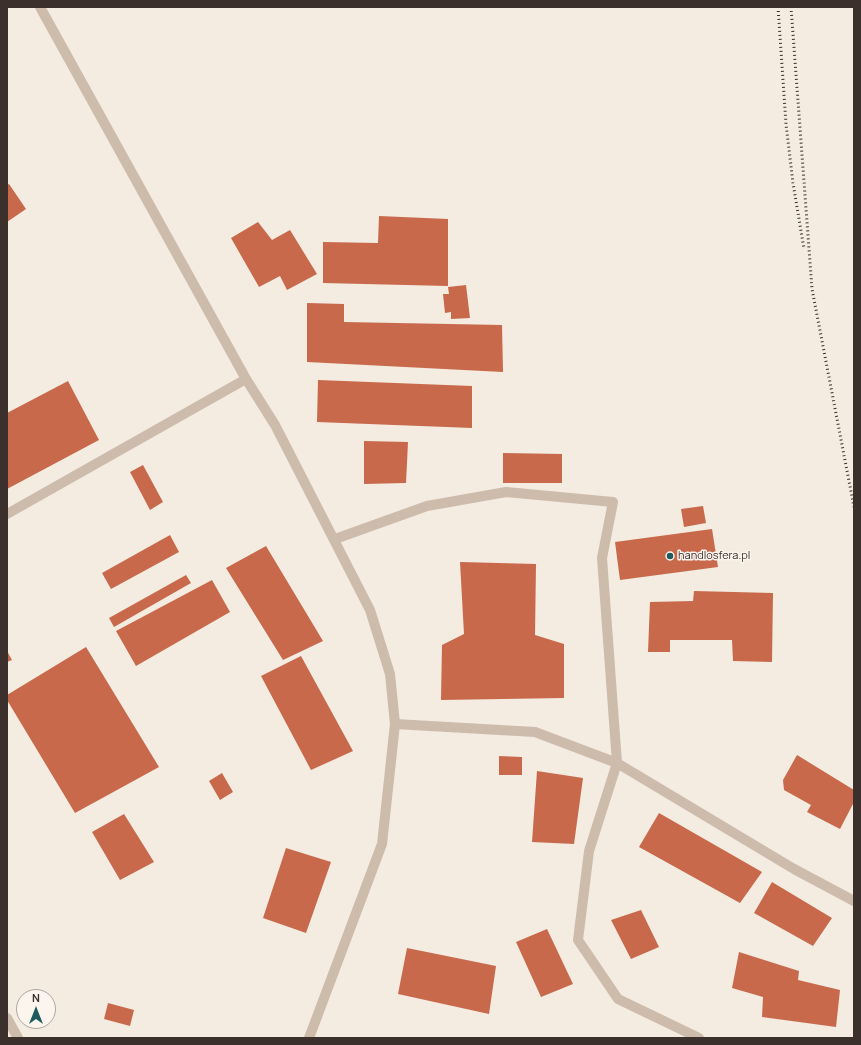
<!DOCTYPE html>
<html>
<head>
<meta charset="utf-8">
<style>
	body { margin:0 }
	#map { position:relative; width:861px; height:1045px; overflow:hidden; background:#f4ebe1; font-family:Manrope,sans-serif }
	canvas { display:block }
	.frame { position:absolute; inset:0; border:8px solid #3b302b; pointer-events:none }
	.north { position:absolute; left:16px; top:989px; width:40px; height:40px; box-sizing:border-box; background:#fbf5ee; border:1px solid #aea6a0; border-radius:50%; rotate:0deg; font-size:11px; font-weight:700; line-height:16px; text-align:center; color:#3b302b }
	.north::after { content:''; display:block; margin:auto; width:14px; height:18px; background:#1f5a5e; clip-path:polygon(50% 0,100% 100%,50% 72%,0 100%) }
</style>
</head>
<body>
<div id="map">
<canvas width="861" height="1045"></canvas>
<div class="frame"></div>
<div class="north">N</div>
</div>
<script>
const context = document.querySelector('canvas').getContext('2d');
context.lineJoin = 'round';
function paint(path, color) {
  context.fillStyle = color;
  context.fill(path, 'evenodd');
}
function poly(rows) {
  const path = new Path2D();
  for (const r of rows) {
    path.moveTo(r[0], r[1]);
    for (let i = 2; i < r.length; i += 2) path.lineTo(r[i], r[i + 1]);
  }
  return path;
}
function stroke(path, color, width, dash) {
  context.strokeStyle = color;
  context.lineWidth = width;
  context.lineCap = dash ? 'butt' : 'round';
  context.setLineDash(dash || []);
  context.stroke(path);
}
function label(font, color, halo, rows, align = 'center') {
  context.font = font + ' Manrope,sans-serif';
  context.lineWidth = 3;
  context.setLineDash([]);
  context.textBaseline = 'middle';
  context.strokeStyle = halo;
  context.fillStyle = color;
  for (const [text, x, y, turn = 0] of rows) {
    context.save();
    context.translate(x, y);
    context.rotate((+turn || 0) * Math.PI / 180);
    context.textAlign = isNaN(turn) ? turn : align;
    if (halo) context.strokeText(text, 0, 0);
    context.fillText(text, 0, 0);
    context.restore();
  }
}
const building = poly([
	[9,184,26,209,7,222,7,185],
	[379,216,448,219,448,286,323,283,323,242,378,243],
	[258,222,272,240,290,230,317,274,287,290,280,276,259,287,231,238],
	[466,285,470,318,451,319,451,312,445,313,443,294,449,294,448,287],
	[307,303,344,304,344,322,502,325,503,372,307,362],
	[318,380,472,386,472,428,317,422],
	[68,381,99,440,7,489,7,413],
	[364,441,408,442,406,483,364,484],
	[503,453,562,454,562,483,503,483],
	[143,465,163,502,150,510,130,472],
	[703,506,706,523,684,527,681,509],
	[712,529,718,567,620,580,615,542],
	[170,535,179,552,111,589,102,573],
	[266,546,323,641,283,660,226,568],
	[460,562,536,564,535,635,564,644,564,698,441,700,442,645,464,634],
	[186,575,191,583,114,627,109,618],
	[212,580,230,612,136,666,116,631],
	[694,591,773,593,772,662,733,661,732,640,670,640,670,652,648,652,650,602,693,601],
	[86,647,159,767,75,813,7,700,7,695],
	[7,651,12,660,7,662],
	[301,656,353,751,311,770,261,676],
	[797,755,854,790,854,802,840,829,807,812,811,805,784,790,783,780],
	[499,756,522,757,522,775,499,775],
	[537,771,583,778,574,844,532,842],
	[222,773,233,792,220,800,209,781],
	[659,813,762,872,740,903,639,847],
	[124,814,154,862,120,880,92,832],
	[286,848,331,862,306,933,263,918],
	[772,882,832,918,813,946,754,913],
	[641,910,659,947,631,959,611,920],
	[547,929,573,984,541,997,516,942],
	[407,948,496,966,489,1014,398,994],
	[739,952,799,971,798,980,840,990,836,1027,762,1017,763,997,732,988],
	[108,1003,134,1010,130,1026,104,1019]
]);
const service = poly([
	[7,514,246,379],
	[335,539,427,506,506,492,613,502,602,558,617,763,589,851,578,940,618,999,699,1038],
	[395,724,535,732,617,763,794,869,854,901],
	[7,1018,18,1038]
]);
const minor = poly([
	[40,7,246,379,275,425,370,610,390,674,395,724,382,844,309,1038]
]);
const rail = poly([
	[778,7,786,124,793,183,804,249],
	[791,7,812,289,854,507]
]);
const markers = [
	[670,556,4,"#1f5a5e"]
];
const poiNames = [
	["handlosfera.pl",678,556]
];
paint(building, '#c8694b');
stroke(service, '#cdbbac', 10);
stroke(minor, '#cdbbac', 10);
stroke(rail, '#3b302b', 3, [1, 3]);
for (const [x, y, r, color] of markers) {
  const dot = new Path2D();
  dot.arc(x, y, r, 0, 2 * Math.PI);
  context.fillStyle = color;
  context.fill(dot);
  stroke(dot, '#fbf5ee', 1.5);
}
label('11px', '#3b302b', '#fbf5ee', poiNames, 'left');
</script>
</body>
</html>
